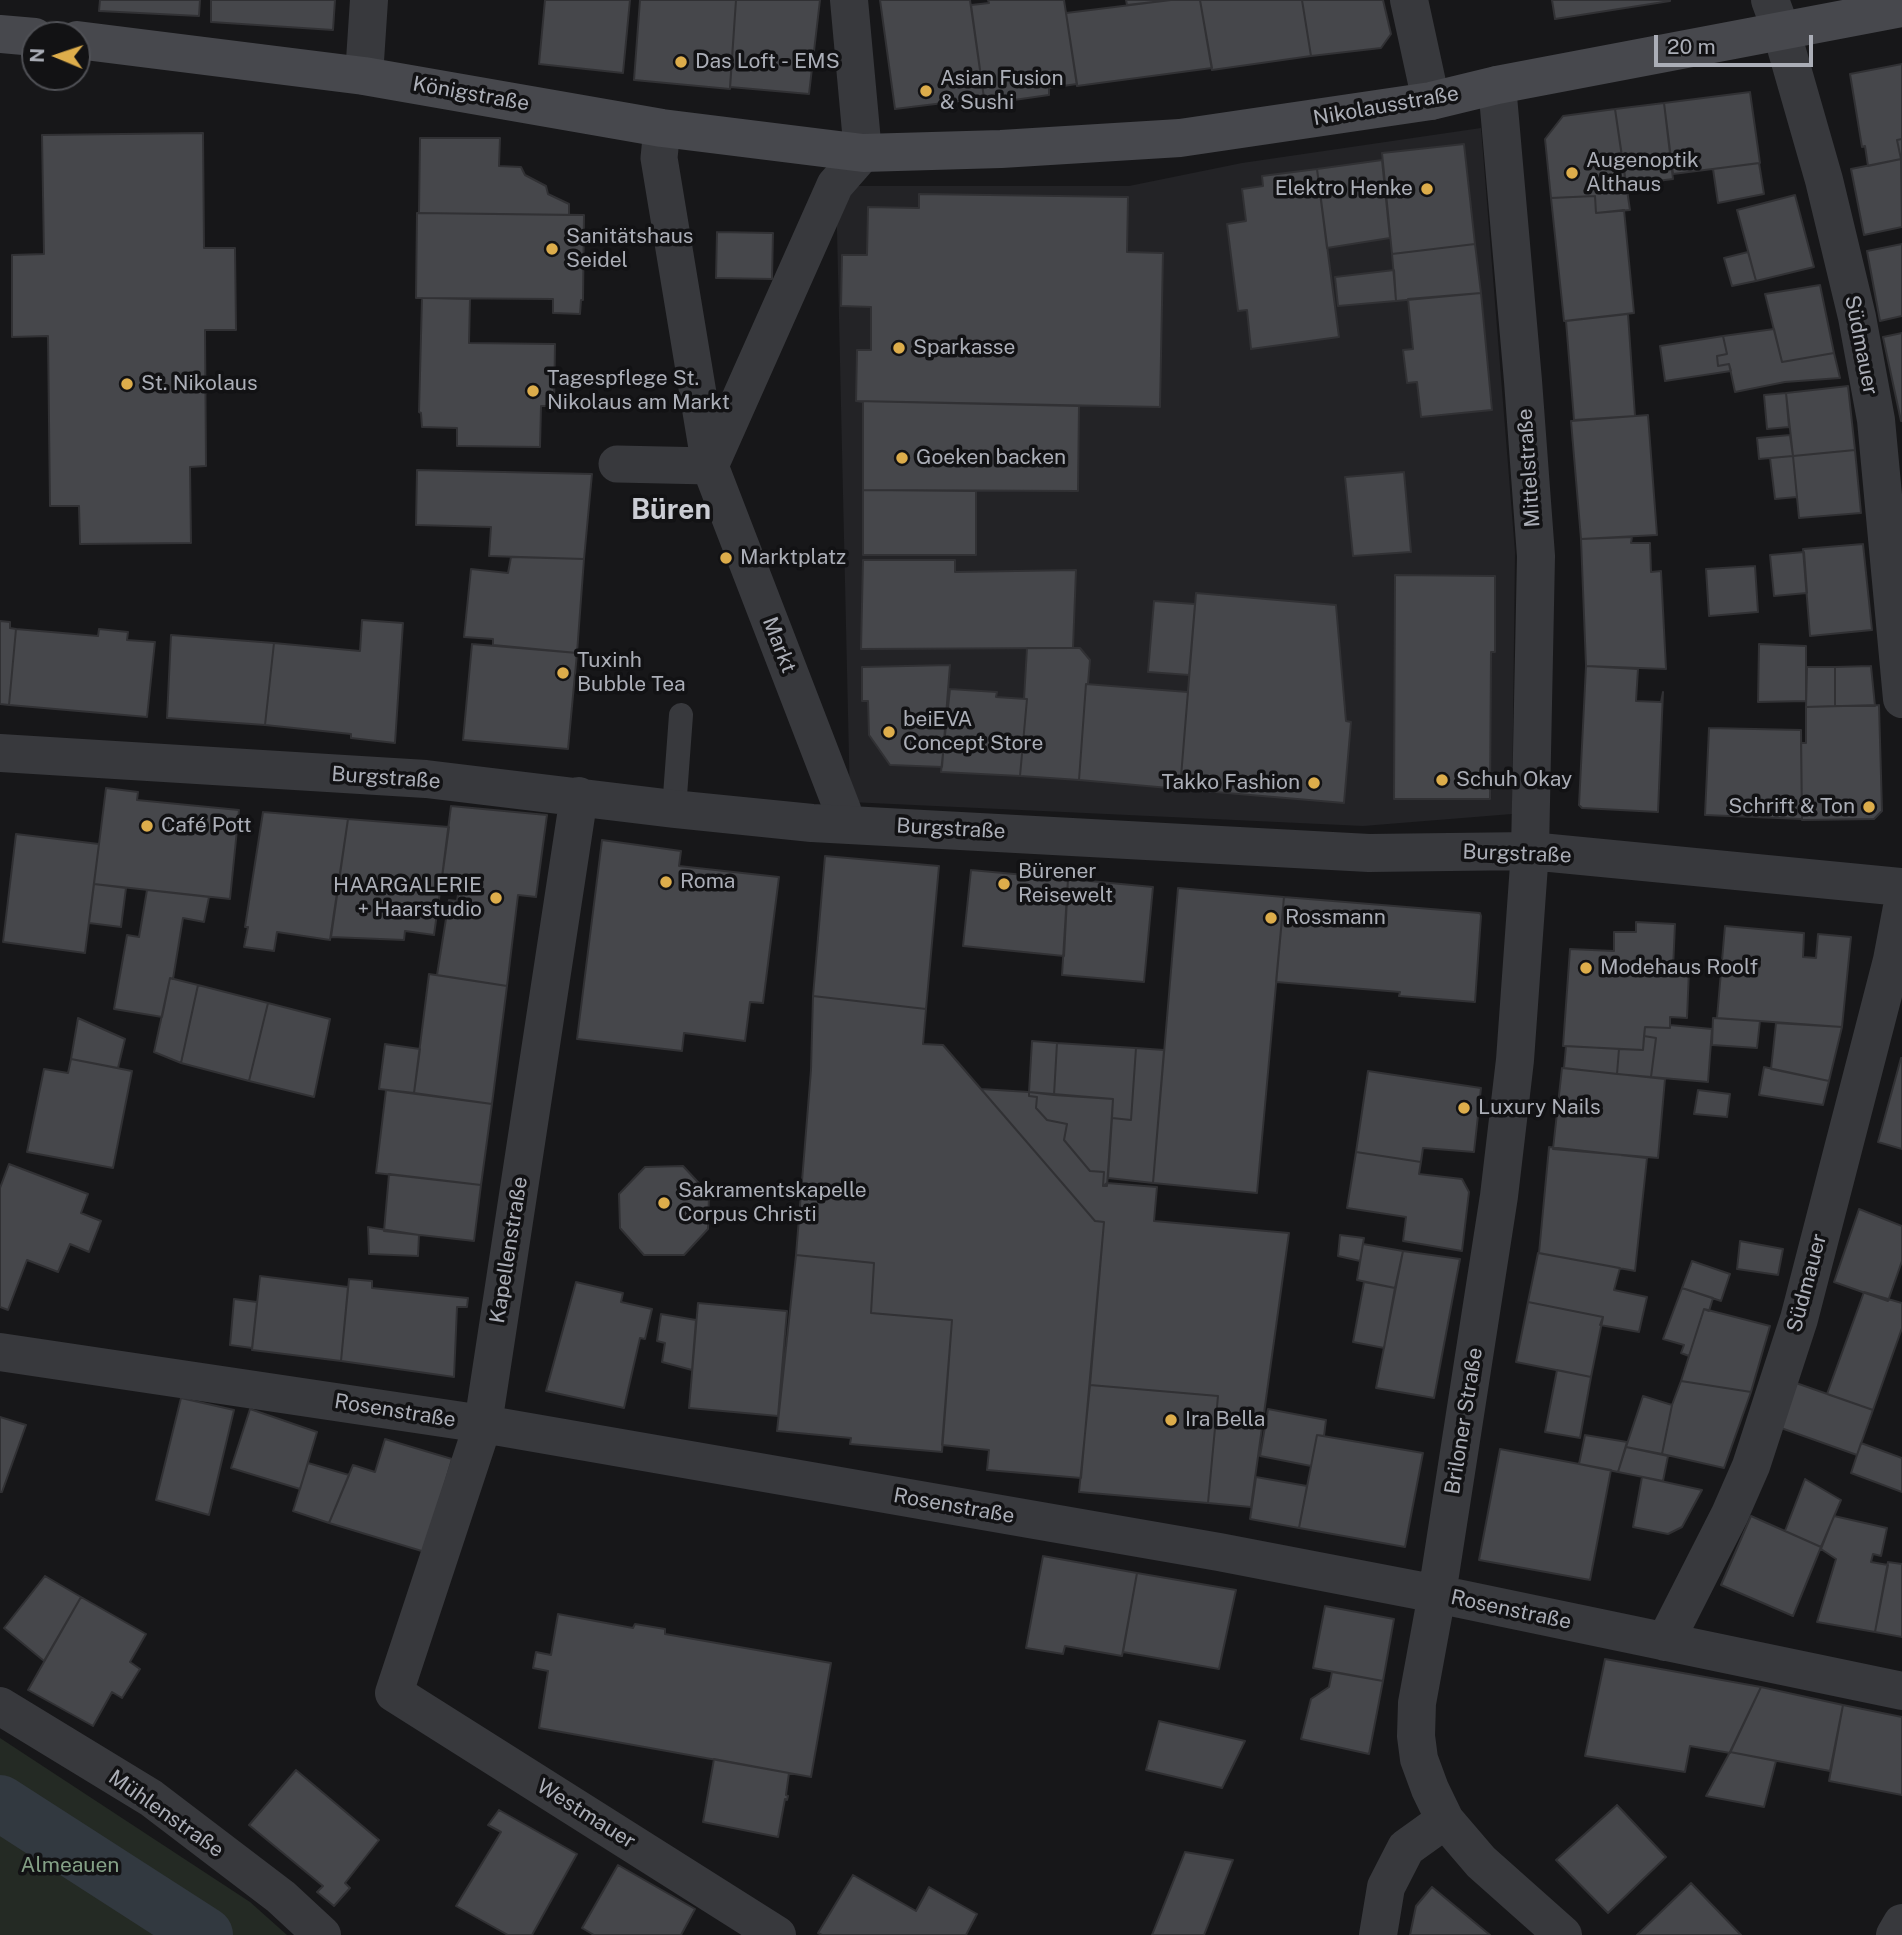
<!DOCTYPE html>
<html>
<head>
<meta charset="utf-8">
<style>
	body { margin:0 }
	#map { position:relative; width:1902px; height:1935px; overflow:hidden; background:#171719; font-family:"Public Sans",sans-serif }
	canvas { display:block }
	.north { position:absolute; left:21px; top:21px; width:70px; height:70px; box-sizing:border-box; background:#121214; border:2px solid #4f5055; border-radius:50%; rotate:272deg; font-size:19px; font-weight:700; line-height:28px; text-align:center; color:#abaeb7 }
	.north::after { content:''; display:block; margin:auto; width:24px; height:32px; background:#ddad4b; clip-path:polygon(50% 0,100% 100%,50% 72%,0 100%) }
	.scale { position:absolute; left:1654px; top:35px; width:159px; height:32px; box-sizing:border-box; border:4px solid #abaeb7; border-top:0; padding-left:9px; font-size:21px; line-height:24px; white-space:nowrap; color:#abaeb7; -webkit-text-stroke:5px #121214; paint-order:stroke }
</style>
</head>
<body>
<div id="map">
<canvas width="1902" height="1935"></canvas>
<div class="north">N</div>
<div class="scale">20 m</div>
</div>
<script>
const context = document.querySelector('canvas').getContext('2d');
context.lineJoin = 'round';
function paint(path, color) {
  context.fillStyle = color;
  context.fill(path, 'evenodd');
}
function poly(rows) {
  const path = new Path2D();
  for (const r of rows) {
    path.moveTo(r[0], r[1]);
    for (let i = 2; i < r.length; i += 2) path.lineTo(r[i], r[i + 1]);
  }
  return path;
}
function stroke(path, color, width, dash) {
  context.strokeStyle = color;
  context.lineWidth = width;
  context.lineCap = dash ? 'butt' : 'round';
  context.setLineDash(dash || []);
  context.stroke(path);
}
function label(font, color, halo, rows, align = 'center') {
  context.font = font + ' "Public Sans",sans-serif';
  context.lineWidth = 7;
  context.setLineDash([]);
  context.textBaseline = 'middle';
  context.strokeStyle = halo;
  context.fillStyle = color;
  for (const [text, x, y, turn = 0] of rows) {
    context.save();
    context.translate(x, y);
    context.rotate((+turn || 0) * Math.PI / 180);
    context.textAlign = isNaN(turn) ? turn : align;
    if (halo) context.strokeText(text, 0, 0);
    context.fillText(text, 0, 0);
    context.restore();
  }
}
const built = poly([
	[1481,128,1515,552,1512,814,1363,826,850,802,836,186,1129,186,1242,163]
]);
const green = poly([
	[0,1738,250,1902,287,1935,0,1935]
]);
const canal = poly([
	[0,1803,205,1935]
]);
const building = poly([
	[100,0,200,0,199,16,99,11,100,0],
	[211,0,335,0,333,30,211,22,211,0],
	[545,0,630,0,623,73,539,64,545,0],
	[640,0,736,0,730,89,634,80,640,0],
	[736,0,820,0,809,94,730,87,736,0],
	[880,0,970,0,984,98,895,109,880,0],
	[988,0,1064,0,1077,84,1049,88,1049,95,1014,100,1013,94,984,98,971,5,989,3,988,0],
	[1126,0,1171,0,1127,5,1126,0],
	[1171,0,1200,0,1212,68,1077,86,1066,13,1171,0],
	[1200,0,1302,0,1311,56,1212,70,1200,0],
	[1302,0,1383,0,1391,34,1381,48,1311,56,1302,0],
	[1552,0,1670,0,1670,1,1555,19,1552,0],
	[1902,64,1902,139,1897,140,1901,159,1868,166,1865,146,1862,147,1850,74,1902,64],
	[1750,92,1760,163,1673,174,1664,103,1750,92],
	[1664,103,1673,179,1626,185,1615,109,1664,103],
	[1615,109,1630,210,1596,213,1595,196,1551,198,1545,139,1563,116,1615,109],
	[203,133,204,248,235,248,236,330,205,330,206,466,190,467,191,543,80,544,79,506,50,506,48,336,12,337,12,255,44,254,42,135,203,133],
	[420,138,500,138,499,166,521,167,525,175,546,186,548,194,569,204,569,215,419,213,420,138],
	[1902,139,1902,159,1901,159,1897,140,1902,139],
	[1464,144,1475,244,1392,254,1382,153,1464,144],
	[1901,159,1902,227,1864,235,1851,169,1901,159],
	[1382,160,1390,238,1327,248,1317,169,1382,160],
	[1759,163,1764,194,1718,203,1713,169,1759,163],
	[1317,169,1339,337,1251,349,1247,310,1238,311,1227,224,1246,221,1242,189,1263,186,1262,176,1317,169],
	[919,194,1128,197,1127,252,1163,253,1160,407,856,401,857,350,871,350,871,307,841,306,842,255,867,255,868,207,919,208,919,194],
	[1795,195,1814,267,1756,281,1737,210,1795,195],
	[1595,196,1596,213,1624,210,1634,313,1564,321,1551,198,1595,196],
	[417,213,584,215,583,300,581,300,580,314,553,313,553,299,416,298,417,213],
	[717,232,773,233,772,279,716,278,717,232],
	[1475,244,1481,293,1396,301,1392,254,1475,244],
	[1902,244,1902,316,1880,321,1867,251,1902,244],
	[1748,252,1756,281,1732,286,1724,258,1748,252],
	[1394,270,1396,301,1338,306,1335,277,1394,270],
	[1820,285,1834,353,1782,362,1765,294,1820,285],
	[1481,293,1492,410,1421,417,1417,382,1407,383,1403,350,1413,349,1408,299,1481,293],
	[422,298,470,299,469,343,555,344,554,406,541,406,540,447,457,446,457,428,422,427,421,413,419,412,422,298],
	[1628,314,1635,416,1574,420,1566,321,1628,314],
	[1774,329,1782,362,1834,353,1840,378,1785,382,1735,392,1729,364,1718,366,1717,356,1727,354,1723,336,1774,329],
	[1902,333,1902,421,1901,421,1883,337,1902,333],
	[1723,336,1727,354,1717,356,1718,366,1729,364,1731,371,1665,381,1660,346,1723,336],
	[1848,386,1855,450,1793,456,1786,393,1848,386],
	[1786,393,1789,427,1767,429,1764,395,1786,393],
	[856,401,1079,406,1078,491,863,490,863,402,856,401],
	[1648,415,1657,535,1581,539,1571,421,1648,415],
	[1790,435,1793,456,1759,459,1757,438,1790,435],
	[1855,450,1861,513,1799,518,1793,456,1855,450],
	[1793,456,1797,497,1775,499,1770,458,1793,456],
	[417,470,592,474,584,559,489,556,491,527,416,525,417,470],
	[1404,472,1411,552,1353,556,1345,477,1404,472],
	[863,490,976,491,976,555,863,555,863,490],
	[1632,537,1631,543,1650,543,1651,572,1661,571,1666,669,1586,666,1581,539,1632,537],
	[1863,544,1872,630,1810,636,1803,549,1863,544],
	[1804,552,1807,593,1774,596,1770,555,1804,552],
	[511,557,584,559,577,653,493,645,493,639,464,637,471,569,508,573,511,557],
	[863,560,955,560,955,572,1076,570,1073,648,861,649,863,560],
	[1755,566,1758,612,1709,616,1706,569,1755,566],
	[1395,575,1495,576,1495,652,1491,652,1490,799,1394,799,1395,575],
	[1196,593,1336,605,1346,721,1351,722,1344,803,1180,789,1196,593],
	[1154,601,1195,604,1189,675,1148,672,1154,601],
	[362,620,403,623,395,743,351,738,351,734,265,725,274,643,360,651,362,620],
	[0,621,10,622,10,628,16,629,9,705,0,704,0,621],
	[16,629,98,636,99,629,128,632,127,640,155,642,147,717,9,705,16,629],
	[171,635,274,643,265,725,167,718,171,635],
	[472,644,577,653,568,749,463,740,472,644],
	[1759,644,1806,646,1806,701,1758,702,1759,644],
	[1027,648,1080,648,1090,660,1088,684,1086,684,1079,780,1020,776,1027,699,1024,699,1027,648],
	[950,665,942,767,890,765,869,735,868,701,862,701,862,667,950,665],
	[1586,666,1638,669,1636,701,1661,702,1663,692,1658,812,1582,808,1579,805,1586,666],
	[1871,666,1875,706,1835,706,1835,667,1871,666],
	[1807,667,1835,667,1835,706,1806,707,1807,667],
	[1086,684,1188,692,1180,789,1079,780,1086,684],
	[950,689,997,692,996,697,1027,699,1020,776,941,772,950,689],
	[1879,705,1882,811,1874,819,1802,820,1801,743,1806,743,1806,707,1879,705],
	[1709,728,1801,730,1802,819,1705,815,1709,728],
	[106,788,138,792,137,800,239,810,230,899,94,884,106,788],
	[451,806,547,815,536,897,518,895,507,986,437,975,449,900,457,901,459,888,441,885,451,806],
	[263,812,348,819,330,940,277,932,274,951,244,947,248,927,245,927,263,812],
	[348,819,449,827,434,935,405,931,404,940,331,937,348,819],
	[16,834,99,844,85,953,3,942,16,834],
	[602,840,681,851,679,866,779,877,763,1003,750,1002,745,1041,684,1033,682,1051,577,1039,602,840],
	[825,856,939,866,926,1009,813,996,825,856],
	[971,870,1068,879,1064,956,963,946,971,870],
	[1068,879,1153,887,1144,982,1062,975,1068,879],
	[94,884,126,888,121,927,89,923,94,884],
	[1178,888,1284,897,1257,1193,1153,1183,1178,888],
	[147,890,209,897,204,922,183,918,173,979,170,978,162,1017,114,1009,127,935,139,937,147,890],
	[1284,897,1480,913,1481,916,1475,1002,1399,996,1400,992,1276,982,1284,897],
	[1636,922,1675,924,1673,969,1689,970,1687,1018,1670,1017,1670,1028,1645,1027,1643,1050,1563,1046,1570,949,1614,951,1614,932,1636,932,1636,922],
	[1725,926,1804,933,1803,957,1816,958,1818,934,1851,937,1842,1027,1717,1018,1725,926],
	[429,974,507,986,492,1104,414,1093,429,974],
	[170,978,198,985,181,1063,154,1052,170,978],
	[198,985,268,1003,249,1081,181,1063,198,985],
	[813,996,926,1009,923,1044,943,1045,1095,1221,1104,1222,1081,1478,987,1470,989,1450,942,1445,952,1320,871,1313,874,1263,796,1255,811,1070,813,996],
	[268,1003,330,1019,314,1097,249,1081,268,1003],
	[78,1018,125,1039,118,1068,71,1059,78,1018],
	[1713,1018,1760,1021,1757,1048,1712,1045,1713,1018],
	[1776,1023,1842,1027,1829,1081,1771,1069,1776,1023],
	[1670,1025,1712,1029,1708,1082,1651,1077,1656,1038,1644,1036,1645,1027,1670,1028,1670,1025],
	[1644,1036,1656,1038,1651,1077,1617,1074,1619,1049,1643,1050,1644,1036],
	[1032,1041,1057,1043,1054,1095,1029,1092,1032,1041],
	[1057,1043,1136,1048,1131,1120,1112,1118,1113,1099,1054,1095,1057,1043],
	[385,1044,420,1049,414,1093,379,1089,385,1044],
	[1566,1046,1619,1049,1617,1074,1564,1068,1566,1046],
	[1136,1048,1164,1050,1153,1183,1108,1178,1112,1118,1131,1120,1136,1048],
	[1901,1058,1902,1058,1902,1149,1878,1142,1901,1058],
	[71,1059,132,1071,113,1168,27,1152,44,1069,68,1073,71,1059],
	[1764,1067,1829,1081,1823,1105,1759,1095,1764,1067],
	[1562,1068,1665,1079,1658,1158,1553,1149,1562,1068],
	[1368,1071,1481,1088,1474,1152,1423,1148,1421,1162,1356,1152,1368,1071],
	[981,1089,1029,1092,1029,1096,1037,1097,1036,1108,1047,1120,1067,1124,1064,1140,1090,1171,1104,1172,1103,1186,1107,1183,1157,1187,1154,1221,1289,1233,1251,1507,1208,1503,1218,1396,1090,1385,1104,1222,1095,1221,981,1089],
	[386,1090,492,1104,481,1185,376,1173,386,1090],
	[1698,1090,1730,1094,1727,1117,1694,1114,1698,1090],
	[1029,1092,1113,1099,1107,1186,1103,1186,1104,1172,1090,1171,1064,1140,1067,1124,1047,1120,1036,1108,1037,1097,1029,1096,1029,1092],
	[1549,1147,1647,1158,1635,1271,1539,1253,1549,1147],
	[1356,1152,1421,1162,1419,1174,1462,1179,1469,1192,1462,1251,1403,1241,1406,1217,1347,1208,1356,1152],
	[9,1164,88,1194,81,1213,101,1221,89,1252,70,1244,58,1272,27,1260,8,1310,0,1307,0,1188,9,1164],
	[683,1166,709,1194,708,1229,684,1255,644,1255,620,1228,619,1194,645,1167,683,1166],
	[389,1174,481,1185,474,1241,384,1231,389,1174],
	[1859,1209,1902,1226,1902,1261,1888,1301,1834,1282,1859,1209],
	[368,1227,419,1235,418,1256,369,1254,368,1227],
	[1340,1235,1364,1238,1360,1261,1338,1256,1340,1235],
	[1740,1241,1783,1249,1778,1275,1737,1269,1740,1241],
	[1363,1244,1403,1251,1395,1288,1357,1280,1363,1244],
	[1403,1251,1460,1259,1434,1398,1376,1388,1403,1251],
	[1538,1253,1620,1268,1614,1290,1647,1297,1639,1332,1600,1325,1603,1317,1528,1302,1538,1253],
	[796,1255,874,1263,871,1313,952,1320,942,1452,850,1444,851,1438,777,1431,796,1255],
	[1692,1261,1730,1274,1721,1301,1682,1288,1692,1261],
	[260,1276,348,1287,341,1361,252,1350,260,1276],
	[349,1279,372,1281,372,1288,468,1298,467,1307,457,1307,454,1377,341,1361,349,1279],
	[576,1282,623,1293,621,1302,652,1309,645,1339,640,1338,624,1408,546,1391,576,1282],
	[1364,1282,1395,1288,1384,1348,1353,1342,1364,1282],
	[1682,1288,1713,1298,1709,1311,1704,1309,1689,1356,1681,1353,1684,1345,1663,1339,1682,1288],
	[1864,1292,1902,1303,1902,1328,1873,1410,1827,1394,1864,1292],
	[234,1299,257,1302,252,1348,230,1345,234,1299],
	[1528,1302,1603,1317,1591,1377,1516,1362,1528,1302],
	[698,1303,787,1311,778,1416,689,1408,698,1303],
	[1704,1309,1770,1326,1751,1392,1681,1381,1704,1309],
	[661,1314,696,1320,692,1370,662,1362,665,1343,657,1341,661,1314],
	[1557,1370,1591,1377,1580,1438,1545,1432,1557,1370],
	[1681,1381,1751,1392,1724,1468,1662,1454,1672,1405,1681,1381],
	[1796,1383,1873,1410,1857,1455,1781,1428,1796,1383],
	[1090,1385,1218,1396,1208,1503,1079,1492,1090,1385],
	[1643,1396,1672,1405,1662,1454,1626,1447,1643,1396],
	[181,1398,234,1410,209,1515,156,1500,181,1398],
	[250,1409,317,1432,300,1489,231,1468,250,1409],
	[1268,1409,1326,1420,1324,1436,1317,1435,1311,1466,1260,1456,1268,1409],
	[0,1417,26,1425,2,1492,0,1492,0,1417],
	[1317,1435,1423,1453,1405,1547,1299,1528,1317,1435],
	[1585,1435,1627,1442,1618,1472,1579,1464,1585,1435],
	[385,1439,452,1459,425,1552,329,1523,353,1465,375,1472,385,1439],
	[1861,1443,1902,1458,1902,1492,1851,1473,1861,1443],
	[1626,1447,1668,1456,1663,1481,1618,1472,1626,1447],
	[1500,1449,1611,1470,1590,1580,1479,1560,1500,1449],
	[308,1463,349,1475,329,1523,293,1511,308,1463],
	[1256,1477,1307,1486,1299,1528,1250,1519,1256,1477],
	[1642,1477,1702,1490,1682,1527,1668,1534,1633,1527,1642,1477],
	[1805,1479,1841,1500,1821,1547,1785,1531,1805,1479],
	[1751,1516,1821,1547,1793,1616,1721,1585,1751,1516],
	[1834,1516,1887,1528,1881,1556,1873,1554,1871,1562,1888,1565,1875,1632,1817,1622,1836,1559,1821,1549,1834,1516],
	[1043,1556,1137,1573,1122,1656,1065,1646,1063,1654,1026,1648,1043,1556],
	[1888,1562,1902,1564,1902,1637,1875,1632,1888,1562],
	[1137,1573,1236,1590,1219,1669,1123,1652,1137,1573],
	[45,1576,81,1597,44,1661,4,1628,45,1576],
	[81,1597,146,1634,130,1662,140,1669,122,1698,112,1692,93,1726,28,1690,81,1597],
	[1325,1606,1394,1619,1383,1681,1313,1668,1325,1606],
	[558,1614,633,1628,635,1624,665,1629,665,1634,831,1663,811,1777,539,1728,548,1671,533,1668,536,1652,551,1655,558,1614],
	[1605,1659,1761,1687,1730,1753,1690,1746,1685,1772,1585,1756,1605,1659],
	[1332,1672,1383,1681,1369,1754,1301,1739,1311,1699,1329,1687,1332,1672],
	[1761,1687,1843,1705,1830,1771,1730,1752,1761,1687],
	[1843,1705,1902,1717,1902,1795,1829,1781,1843,1705],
	[1159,1721,1245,1741,1222,1788,1146,1770,1159,1721],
	[1730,1752,1776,1761,1764,1807,1706,1796,1730,1752],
	[714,1759,789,1773,786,1795,788,1796,787,1800,785,1799,778,1837,703,1822,714,1759],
	[296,1770,379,1840,345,1883,350,1888,334,1906,317,1892,323,1886,249,1825,296,1770],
	[1617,1805,1666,1857,1608,1913,1556,1860,1617,1805],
	[499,1810,577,1854,532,1935,508,1935,456,1906,501,1832,488,1825,499,1810],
	[1185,1852,1233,1860,1204,1935,1152,1935,1185,1852],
	[618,1865,695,1909,681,1935,594,1935,582,1928,618,1865],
	[853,1875,916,1911,929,1887,977,1914,966,1935,822,1935,818,1933,853,1875],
	[1691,1883,1741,1935,1637,1935,1691,1883],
	[1432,1887,1490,1935,1410,1935,1416,1906,1432,1887]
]);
const service = poly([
	[674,809,681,715]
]);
const pedestrian = poly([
	[662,128,659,158,710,466,843,811,842,824],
	[617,464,710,466],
	[710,466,835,185,863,153]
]);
const minor = poly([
	[849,0,863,153],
	[1409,0,1431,101],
	[1770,0,1781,30,1824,180,1857,317,1876,420,1902,699],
	[364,76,369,0],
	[1497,85,1523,381,1536,556,1530,851,1515,1060,1499,1196,1437,1594,1417,1703,1416,1736,1419,1759,1430,1789,1445,1820,1481,1862,1563,1935],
	[0,753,426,779,674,809,812,823,1369,853,1530,851,1902,887],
	[579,796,483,1424,394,1693,777,1935],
	[0,1352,483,1424,1219,1552,1437,1594,1902,1691],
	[1665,1642,1730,1514,1751,1466,1799,1319,1892,960,1902,907],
	[0,1706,151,1798,281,1897,322,1935],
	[1378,1935,1386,1887,1406,1848,1445,1820],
	[1895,1935,1902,1923]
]);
const secondary = poly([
	[0,34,35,37],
	[77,40,364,76,662,128,863,153,1001,149,1180,138,1431,101,1497,85,1902,8]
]);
const markers = [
	[681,62,7,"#ddad4b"],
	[926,91,7,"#ddad4b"],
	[1572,173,7,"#ddad4b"],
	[1427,189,7,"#ddad4b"],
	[552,249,7,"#ddad4b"],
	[899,348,7,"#ddad4b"],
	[127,384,7,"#ddad4b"],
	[533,391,7,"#ddad4b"],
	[902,458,7,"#ddad4b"],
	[726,558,7,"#ddad4b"],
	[563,673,7,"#ddad4b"],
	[889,732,7,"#ddad4b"],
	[1442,780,7,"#ddad4b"],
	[1314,783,7,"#ddad4b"],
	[1869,807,7,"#ddad4b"],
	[147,826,7,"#ddad4b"],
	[666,882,7,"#ddad4b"],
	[1004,884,7,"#ddad4b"],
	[496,898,7,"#ddad4b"],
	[1271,918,7,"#ddad4b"],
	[1586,968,7,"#ddad4b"],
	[1464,1108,7,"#ddad4b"],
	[664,1203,7,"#ddad4b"],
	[1171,1420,7,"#ddad4b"]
];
const poiNames = [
	["Das Loft - EMS",695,62],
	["Asian Fusion",940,79],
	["& Sushi",940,103],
	["Augenoptik",1586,161],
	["Althaus",1586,185],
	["Elektro Henke",1413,189,"right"],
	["Sanitätshaus",566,237],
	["Seidel",566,261],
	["Sparkasse",913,348],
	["Tagespflege St.",547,379],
	["Nikolaus am Markt",547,403],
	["St. Nikolaus",141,384],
	["Goeken backen",916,458],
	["Marktplatz",740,558],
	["Tuxinh",577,661],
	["Bubble Tea",577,685],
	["beiEVA",903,720],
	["Concept Store",903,744],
	["Schuh Okay",1456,780],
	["Takko Fashion",1300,783,"right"],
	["Schrift & Ton",1855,807,"right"],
	["Café Pott",161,826],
	["Bürener",1018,872],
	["Reisewelt",1018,896],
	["Roma",680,882],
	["HAARGALERIE",482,886,"right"],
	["+ Haarstudio",482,910,"right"],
	["Rossmann",1285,918],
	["Modehaus Roolf",1600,968],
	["Luxury Nails",1478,1108],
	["Sakramentskapelle",678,1191],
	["Corpus Christi",678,1215],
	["Ira Bella",1185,1420]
];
const streetNames = [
	["Königstraße",471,94,10],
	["Nikolausstraße",1386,106,-10],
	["Südmauer",1861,345,79],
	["Mittelstraße",1529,468,-94],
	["Markt",779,645,69],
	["Burgstraße",386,778,4],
	["Burgstraße",951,829,3],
	["Burgstraße",1517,854,2],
	["Kapellenstraße",509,1250,-81],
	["Südmauer",1807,1283,-75],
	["Rosenstraße",395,1411,9],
	["Briloner Straße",1464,1421,-81],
	["Rosenstraße",954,1506,10],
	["Rosenstraße",1511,1610,12],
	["Mühlenstraße",166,1814,35],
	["Westmauer",586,1814,32]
];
const parkNames = [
	["Almeauen",70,1866]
];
const districtNames = [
	["Büren",671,510]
];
paint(built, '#232326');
paint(green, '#242a24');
stroke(canal, '#323940', 56);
paint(building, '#46474b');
stroke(building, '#313134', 2);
stroke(service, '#38393d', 24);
stroke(pedestrian, '#38393d', 37);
stroke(minor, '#38393d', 38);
stroke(secondary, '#47484d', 38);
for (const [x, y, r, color] of markers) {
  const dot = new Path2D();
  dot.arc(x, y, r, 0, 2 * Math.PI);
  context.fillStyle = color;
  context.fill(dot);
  stroke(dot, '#121214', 2.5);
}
label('21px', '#abaeb7', '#121214', poiNames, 'left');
label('21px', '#abaeb7', '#121214', streetNames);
label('21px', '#84a086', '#121214', parkNames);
label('bold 28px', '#cbcdd4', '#121214', districtNames);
</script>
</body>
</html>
